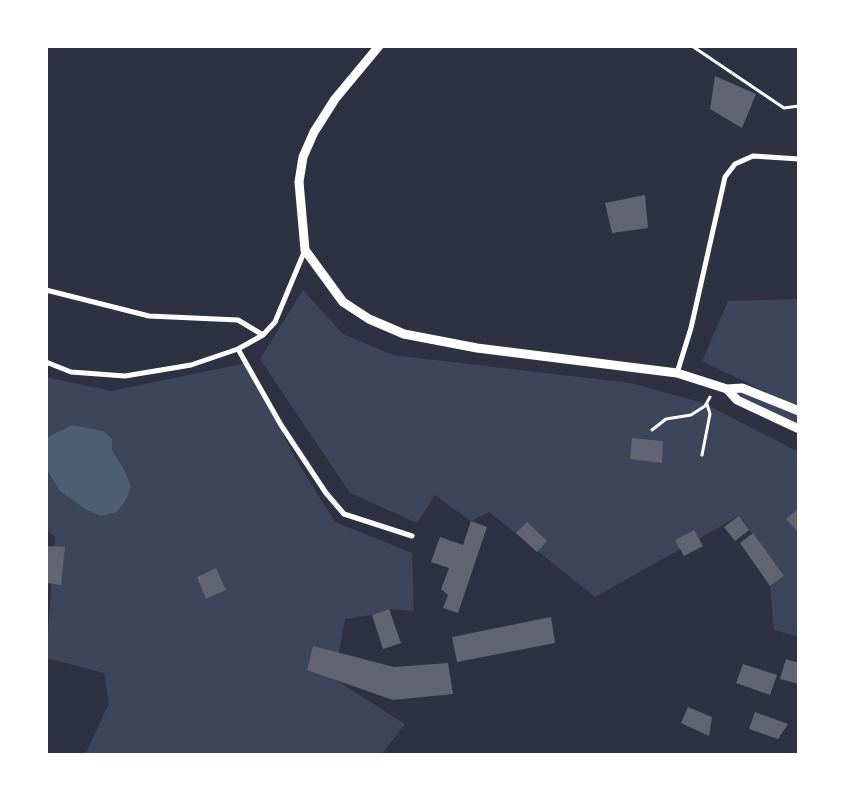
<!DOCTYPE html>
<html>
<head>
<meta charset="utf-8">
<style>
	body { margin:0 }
	#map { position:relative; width:845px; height:801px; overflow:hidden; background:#2d3142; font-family:"DM Sans",sans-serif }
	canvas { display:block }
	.frame { position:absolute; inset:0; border:48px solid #fff; pointer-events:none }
</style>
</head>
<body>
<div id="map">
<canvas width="845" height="801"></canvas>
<div class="frame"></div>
</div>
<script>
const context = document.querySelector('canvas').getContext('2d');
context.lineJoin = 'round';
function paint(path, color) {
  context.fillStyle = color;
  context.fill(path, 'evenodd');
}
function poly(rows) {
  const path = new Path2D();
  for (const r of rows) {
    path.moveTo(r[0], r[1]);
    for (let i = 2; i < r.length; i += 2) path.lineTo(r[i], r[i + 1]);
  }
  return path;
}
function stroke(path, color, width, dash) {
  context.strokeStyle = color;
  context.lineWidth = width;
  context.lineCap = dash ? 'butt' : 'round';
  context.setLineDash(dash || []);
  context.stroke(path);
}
const green = poly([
	[303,290,343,334,393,355,631,383,703,403,799,452,799,637,774,630,770,586,784,576,739,516,595,597,489,512,471,521,435,495,417,523,350,493,260,359],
	[799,299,799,408,702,361,728,301],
	[246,363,298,463,335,522,412,553,414,611,389,609,372,615,345,619,339,653,309,663,405,724,381,755,85,755,109,703,104,673,46,658,55,537,46,529,46,377,111,391],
	[742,388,799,411,799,429,737,400,727,389]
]);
const water = poly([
	[72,425,103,431,112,439,112,450,124,470,131,486,127,498,117,512,101,516,85,509,60,491,46,468,46,438]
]);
const building = poly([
	[715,76,756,94,742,128,710,109],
	[645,195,648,228,612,233,605,203],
	[632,438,663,441,662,463,630,459],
	[799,508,799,533,786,519],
	[739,516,749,530,735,541,724,527],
	[471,521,487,527,458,613,443,608,448,595,441,589,449,568,431,562,440,537,463,545],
	[527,522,547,541,537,552,516,533],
	[694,530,703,546,684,556,675,540],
	[753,533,784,576,770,586,740,543],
	[46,546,65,547,61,585,46,583],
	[216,568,226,590,206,599,197,577],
	[389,609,401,643,383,649,372,615],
	[551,617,555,643,457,662,452,637],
	[313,646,394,667,448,663,453,694,393,700,307,670],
	[786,659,799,663,799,684,780,679],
	[743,664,777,675,770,695,736,683],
	[688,707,712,717,709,736,681,723],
	[755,712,788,724,778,739,749,729]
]);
const path = poly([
	[692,46,784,108,799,106],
	[652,430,666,419,691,415,705,406,710,397],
	[702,455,710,414,707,404]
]);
const minor = poly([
	[46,290,149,316,238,320,263,335],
	[238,349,281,425,326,493,344,514,412,536],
	[46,362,71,372,125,376,191,365,238,349,263,335,275,322,305,250],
	[677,373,691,328,725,177,735,164,753,156,799,159]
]);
const tertiary = poly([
	[379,46,335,99,314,132,303,157,299,182,305,250,343,302,369,319,404,334,477,348,677,373,727,389,742,388,799,411],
	[727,389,737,400,799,429]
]);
paint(green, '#3c4559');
paint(water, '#4f5d75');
paint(building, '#626471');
stroke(path, '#fff', 3);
stroke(minor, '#fff', 5);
stroke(tertiary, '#fff', 9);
</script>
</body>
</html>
